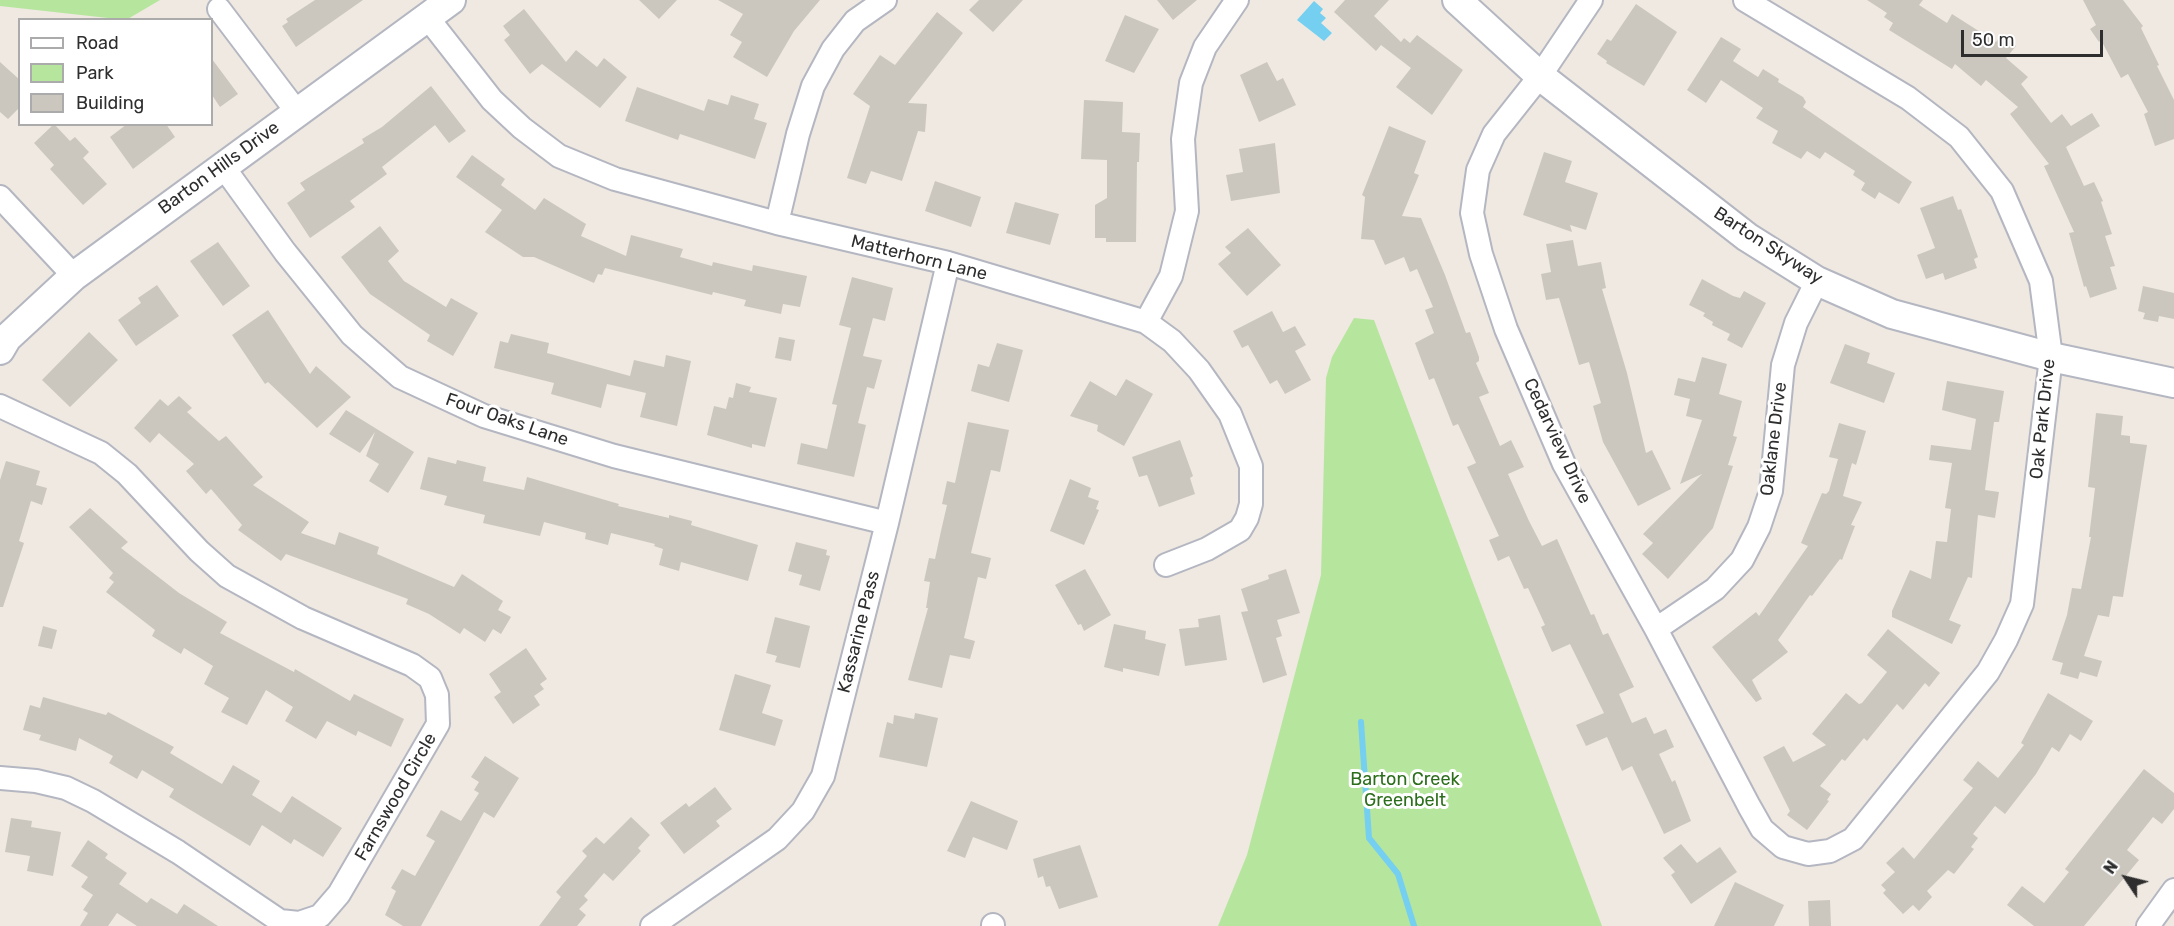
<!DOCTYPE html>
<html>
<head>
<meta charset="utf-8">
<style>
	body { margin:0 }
	#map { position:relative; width:2174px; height:926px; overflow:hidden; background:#efe9e1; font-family:Rubik,sans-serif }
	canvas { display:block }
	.legend { position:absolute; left:18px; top:18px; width:195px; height:108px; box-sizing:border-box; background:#fff; border:2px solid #ababab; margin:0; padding:8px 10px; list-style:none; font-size:18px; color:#2e2e2e }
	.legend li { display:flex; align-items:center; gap:12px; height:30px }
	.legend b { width:30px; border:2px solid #ababab }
	.north { position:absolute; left:2096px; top:848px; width:60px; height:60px; -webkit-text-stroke:4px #fff; paint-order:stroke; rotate:305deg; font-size:16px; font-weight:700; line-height:24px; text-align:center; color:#2e2e2e }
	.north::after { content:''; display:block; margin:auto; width:21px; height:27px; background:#2e2e2e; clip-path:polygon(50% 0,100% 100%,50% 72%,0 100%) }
	.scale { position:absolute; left:1961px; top:30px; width:142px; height:27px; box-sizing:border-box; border:3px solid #2e2e2e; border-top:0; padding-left:8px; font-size:18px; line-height:21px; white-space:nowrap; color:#2e2e2e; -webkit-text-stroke:4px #fff; paint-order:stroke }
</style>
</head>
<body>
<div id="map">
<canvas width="2174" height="926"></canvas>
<ul class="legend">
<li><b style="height:8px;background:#fff"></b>Road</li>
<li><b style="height:16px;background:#b6e59e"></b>Park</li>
<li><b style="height:16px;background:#cbc7bf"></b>Building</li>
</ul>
<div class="north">N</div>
<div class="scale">50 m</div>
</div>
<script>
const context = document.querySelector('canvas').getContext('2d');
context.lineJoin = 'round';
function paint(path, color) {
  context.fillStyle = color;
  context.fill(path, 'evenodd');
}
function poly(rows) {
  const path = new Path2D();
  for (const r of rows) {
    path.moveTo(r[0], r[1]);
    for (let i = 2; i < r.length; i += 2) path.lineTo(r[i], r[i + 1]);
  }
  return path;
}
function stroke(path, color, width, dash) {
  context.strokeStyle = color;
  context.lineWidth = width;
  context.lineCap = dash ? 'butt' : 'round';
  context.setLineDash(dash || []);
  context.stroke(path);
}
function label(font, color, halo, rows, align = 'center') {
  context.font = font + ' Rubik,sans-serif';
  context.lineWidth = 6;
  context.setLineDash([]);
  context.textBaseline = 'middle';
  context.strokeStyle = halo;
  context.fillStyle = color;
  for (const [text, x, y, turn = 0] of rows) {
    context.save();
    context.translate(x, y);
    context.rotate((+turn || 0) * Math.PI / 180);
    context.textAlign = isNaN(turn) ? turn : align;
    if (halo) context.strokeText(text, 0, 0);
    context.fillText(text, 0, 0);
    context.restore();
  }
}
const green = poly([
	[0,0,160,0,126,20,0,6],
	[1354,318,1374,320,1602,926,1218,926,1247,855,1321,575,1326,378,1332,357]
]);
const water = poly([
	[1314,1,1323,9,1320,13,1326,18,1321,23,1332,33,1324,41,1297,20]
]);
const stream = poly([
	[1361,722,1369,838,1398,874,1414,926]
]);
const building = poly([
	[315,0,363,0,296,47,282,26,288,22,286,19],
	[639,0,677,0,659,19],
	[718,0,820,0,794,31,767,77,733,57,742,42,730,35,743,14],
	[979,0,1023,0,993,32,969,10],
	[1157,0,1197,0,1173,20],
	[1345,0,1389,0,1374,16,1401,42,1404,38,1410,43,1417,35,1463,70,1432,115,1396,87,1411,68,1381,45,1376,51,1334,12],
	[1867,0,1923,0,1919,5,1947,23,1952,14,1996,42,2002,34,2016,46,2006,58,2028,77,2021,84,2051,123,2062,114,2071,126,2092,113,2100,126,2066,147,2084,186,2094,182,2103,201,2101,202,2112,234,2105,236,2115,266,2110,267,2117,289,2090,298,2086,286,2084,287,2069,233,2074,232,2044,166,2049,164,2010,114,2018,107,1986,80,1981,86,1955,64,1952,69,1889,30,1893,23,1884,17,1887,13],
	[2083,0,2123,0,2143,26,2141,28,2159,65,2157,66,2174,100,2174,139,2155,146,2144,114,2148,112,2128,74,2121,78,2101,40,2099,42,2090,29,2096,25],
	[1636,4,1677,32,1644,86,1606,63,1607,61,1597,54,1607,39,1611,41],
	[524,9,566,62,576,50,597,67,604,58,627,77,600,108,542,64,530,74,504,40,510,35,503,26],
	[937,12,963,33,908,103,927,104,925,132,918,131,902,181,871,171,866,184,847,178,870,106,853,94,880,55,895,65],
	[1125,15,1159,29,1134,73,1105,61],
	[1721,37,1741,49,1733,61,1758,77,1763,69,1779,79,1778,82,1803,97,1806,102,1803,107,1912,182,1899,204,1879,192,1875,199,1861,190,1865,183,1853,175,1855,171,1825,152,1820,159,1807,151,1801,159,1772,143,1778,131,1756,118,1763,108,1721,80,1706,103,1687,90],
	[212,59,238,94,220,107,212,95],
	[0,62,20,80,20,107,8,119,0,112],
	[1267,62,1277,81,1283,78,1296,105,1259,122,1240,75],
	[431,86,466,131,449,143,435,125,382,167,387,174,350,201,355,207,310,238,287,203,305,190,300,183,364,143,362,139,382,127],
	[637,87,704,111,708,99,728,105,731,95,759,104,754,119,767,123,755,159,680,134,678,140,625,121],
	[1084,100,1123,102,1122,132,1140,133,1139,162,1137,162,1136,242,1106,242,1106,238,1095,238,1095,205,1107,198,1107,160,1081,159],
	[54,124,70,141,75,137,89,152,83,158,107,184,83,205,50,169,54,165,34,143],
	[127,124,166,124,175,137,133,169,110,137],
	[1389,126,1426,141,1414,173,1419,175,1402,216,1421,218,1445,275,1466,333,1470,332,1479,357,1479,361,1476,363,1489,393,1479,397,1500,446,1511,440,1524,467,1508,474,1529,521,1542,546,1557,539,1591,615,1594,614,1603,635,1608,633,1634,687,1619,694,1632,723,1646,717,1654,734,1666,729,1674,747,1659,754,1672,782,1675,780,1691,821,1664,834,1632,766,1622,771,1607,737,1586,746,1576,725,1604,713,1570,644,1552,652,1541,627,1545,625,1528,588,1524,589,1509,556,1498,561,1489,540,1499,536,1467,467,1476,463,1458,424,1453,426,1434,378,1429,380,1415,343,1434,333,1425,310,1433,307,1417,269,1410,272,1404,257,1385,265,1374,240,1361,239,1365,197,1362,195],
	[1275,143,1280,193,1231,201,1226,175,1243,172,1239,149],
	[1544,152,1572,161,1565,182,1598,193,1586,230,1570,225,1572,232,1523,215],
	[472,155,505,179,501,185,535,210,544,198,586,224,581,236,626,256,631,235,683,249,680,257,712,266,713,262,752,271,753,265,807,276,800,307,783,304,781,314,744,306,746,300,713,292,712,295,605,268,602,275,598,274,594,283,534,257,523,257,485,232,502,210,456,177],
	[935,181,981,197,971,227,925,211],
	[1953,196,1958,210,1961,209,1978,257,1974,259,1977,268,1945,280,1943,273,1926,279,1917,255,1935,248,1920,208],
	[1015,202,1059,214,1050,245,1006,233],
	[380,226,399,251,388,261,404,281,446,307,451,298,478,313,453,356,427,341,430,335,370,294,341,257],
	[1248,228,1281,265,1247,296,1218,264,1231,253,1225,247],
	[1573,240,1578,266,1601,262,1606,288,1602,289,1627,373,1646,453,1652,450,1671,489,1638,506,1603,442,1593,406,1601,403,1589,362,1579,365,1559,298,1546,300,1541,274,1551,272,1546,244],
	[218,242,250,286,223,306,190,261],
	[852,277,893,288,885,321,873,318,863,356,882,360,874,389,867,387,858,423,866,425,854,477,797,464,801,443,827,449,837,405,832,404,851,328,839,325],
	[1702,279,1733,296,1740,298,1744,291,1766,303,1742,348,1727,340,1730,334,1712,325,1713,322,1703,316,1705,313,1689,305],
	[157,285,179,316,136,346,118,320,141,303,138,298],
	[2143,286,2174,293,2174,319,2159,316,2158,322,2143,319,2145,313,2138,311],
	[268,310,310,374,316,366,351,397,317,428,268,382,265,384,232,335],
	[1272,311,1283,332,1295,326,1306,345,1295,351,1311,380,1285,394,1277,380,1270,384,1248,345,1242,348,1233,331],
	[89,332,118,360,70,407,42,380],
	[511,334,549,343,547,353,630,376,634,360,664,367,666,355,691,361,677,426,640,417,646,393,607,384,601,408,551,394,554,383,494,368,500,341,508,343],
	[779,337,795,340,791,361,775,358],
	[997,343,1023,350,1009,402,971,391,978,364,989,367],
	[1845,344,1870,353,1867,363,1895,373,1884,403,1830,383],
	[1702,357,1727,364,1719,394,1742,401,1733,436,1737,437,1728,465,1733,466,1713,528,1668,579,1642,554,1653,543,1643,534,1702,474,1680,484,1702,420,1686,416,1690,399,1674,395,1678,378,1695,382],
	[1126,379,1153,394,1124,446,1097,431,1098,425,1070,416,1090,381,1116,396],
	[1947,381,2004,391,1999,422,1994,422,1985,490,1999,492,1995,518,1978,515,1972,578,1968,577,1949,620,1961,625,1952,644,1892,617,1892,611,1910,570,1931,579,1936,541,1947,542,1951,509,1945,508,1952,463,1929,460,1931,445,1971,450,1976,419,1942,410],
	[736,383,751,387,749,392,777,398,765,447,752,444,752,448,707,435,714,406,726,409,729,397,733,398],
	[179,396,192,408,187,412,219,441,226,436,263,477,253,485,309,522,301,533,335,545,339,532,379,547,377,554,454,587,462,574,503,601,498,610,511,617,501,634,493,629,485,642,464,628,460,634,429,614,406,604,408,599,286,554,281,561,238,530,242,525,211,489,206,494,186,471,194,464,159,433,150,443,134,428,160,399,168,406],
	[346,410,414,452,388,493,369,481,379,464,366,456,375,432,360,453,329,434],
	[2096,413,2123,416,2121,435,2130,436,2130,443,2147,445,2123,597,2113,596,2109,617,2098,615,2084,656,2102,661,2097,677,2080,672,2078,679,2060,674,2063,663,2052,660,2067,615,2072,588,2081,589,2091,537,2089,537,2095,488,2088,487],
	[968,422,1009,430,1000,472,991,470,971,553,991,558,986,579,978,577,964,638,975,641,970,659,950,655,942,688,908,680,928,608,926,608,930,582,924,581,929,558,935,559,941,531,947,505,942,504,947,481,955,483],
	[1839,423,1866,431,1856,465,1852,463,1843,496,1862,502,1851,525,1855,526,1842,560,1840,559,1812,596,1810,595,1778,640,1788,652,1752,680,1762,699,1756,702,1712,647,1756,612,1759,616,1808,546,1801,543,1822,493,1826,494,1829,491,1838,459,1829,457],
	[1180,440,1193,476,1190,478,1195,494,1159,507,1147,475,1139,477,1132,457],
	[428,457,456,464,457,460,486,467,483,481,524,490,527,477,619,504,618,506,669,518,669,515,692,521,691,525,758,545,748,581,681,562,679,571,659,565,663,549,654,546,655,544,611,533,608,545,585,539,586,533,544,522,540,536,483,523,485,515,444,505,447,496,420,489],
	[6,461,40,471,36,485,47,488,42,505,31,501,19,541,24,543,3,607,0,607,0,480],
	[1070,479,1091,488,1088,497,1099,501,1096,509,1099,510,1084,545,1050,531],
	[90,508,128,542,121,548,179,593,227,622,220,633,294,672,295,669,350,701,354,694,404,719,391,747,358,731,356,736,327,721,316,739,285,721,293,707,266,690,247,725,221,712,229,698,204,684,213,666,184,648,181,654,152,636,155,630,106,592,114,582,109,578,113,573,69,527],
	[796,542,827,550,826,555,830,556,820,591,799,585,802,575,788,571],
	[1085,569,1111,615,1084,631,1081,624,1078,625,1055,585],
	[1286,569,1300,613,1277,620,1282,636,1276,638,1287,675,1263,683,1241,612,1248,611,1241,589,1269,579,1268,575],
	[1220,615,1227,660,1185,666,1179,629,1199,627,1198,619],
	[775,617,810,626,800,668,775,662,777,656,766,653],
	[1114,624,1146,631,1145,639,1166,644,1159,676,1123,668,1123,672,1104,667],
	[43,626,57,630,52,649,38,646],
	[1888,629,1940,673,1929,687,1925,683,1903,710,1897,704,1867,741,1864,738,1845,761,1842,759,1820,786,1831,794,1827,800,1829,801,1807,830,1787,815,1790,811,1763,757,1784,746,1793,762,1826,745,1812,734,1846,693,1859,704,1862,703,1887,672,1867,655],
	[526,648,547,679,540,684,544,689,534,696,540,705,513,724,494,697,501,692,489,674],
	[735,674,771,685,762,713,783,720,775,746,719,730],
	[2048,693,2093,721,2081,741,2070,734,2059,752,2052,747,2036,774,2005,814,1995,806,1973,834,1978,838,1971,847,1974,849,1954,874,1948,870,1927,891,1932,897,1919,911,1913,905,1903,914,1883,893,1886,890,1881,885,1895,872,1886,863,1903,847,1914,859,1973,788,1963,780,1978,761,1998,778,2024,745,2021,743],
	[43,697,106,715,108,712,174,747,170,753,222,784,233,765,260,781,252,795,281,813,292,796,342,828,323,857,294,839,291,844,262,825,250,846,169,797,174,789,142,770,137,779,109,763,113,756,79,738,76,751,39,740,41,735,23,730,30,705,40,708],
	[915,713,938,718,927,767,879,757,887,722,893,724,894,715,914,719],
	[485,756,519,778,494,818,484,812,421,926,403,926,385,915,396,891,391,888,402,869,415,876,435,841,426,836,441,810,461,821,479,793,474,790,479,782,471,777],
	[2144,769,2174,793,2174,809,2162,824,2153,817,2127,850,2139,860,2084,926,2034,926,2007,905,2022,886,2044,903,2069,872,2065,869],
	[715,787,732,809,716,821,720,826,684,854,660,823,686,803,689,807],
	[971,801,1018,821,1007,850,973,837,965,858,947,851],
	[631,817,650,835,638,848,641,851,613,881,604,873,584,896,588,900,579,909,586,915,577,926,539,926,561,897,556,892,587,856,582,851,596,837,604,844],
	[11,818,32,821,31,827,61,832,53,876,27,871,30,856,5,852],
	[88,840,108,854,105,858,127,873,119,884,147,903,151,898,177,914,184,904,218,926,137,926,117,913,108,926,80,926,88,913,83,910,93,895,81,887,88,877,71,866],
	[1681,844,1697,863,1720,847,1737,872,1691,904,1671,875,1675,872,1663,858],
	[1080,845,1098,897,1059,909,1050,886,1046,887,1043,876,1038,878,1033,859],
	[1735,882,1784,905,1774,926,1714,926],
	[1830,900,1831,926,1809,926,1808,901]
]);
const minor = poly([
	[1591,0,1540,76,1494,134,1478,170,1472,213,1481,254,1506,329,1564,464,1656,629,1749,806,1762,829,1783,847,1808,854,1830,851,1853,839,1988,672,2006,640,2022,604,2051,357,2041,281,2002,191,1959,137,1908,98,1745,0],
	[219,9,297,112],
	[427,17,492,100,522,128,559,156,615,179,777,223,948,263,1146,322,1172,341,1199,370,1230,414,1251,466,1251,504,1247,518,1240,530,1207,549,1166,565],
	[222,165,285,252,352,335,400,377,484,416,614,456,887,523],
	[0,197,74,276],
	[777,223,798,134,813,86,833,49,855,21,885,0],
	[1146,322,1171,276,1187,211,1183,139,1191,83,1205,47,1237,0],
	[0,406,101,453,127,474,199,551,227,576,303,618,412,665,430,678,437,695,438,724,339,894,320,916,299,923,280,921,178,852,93,801,66,788,36,781,0,778],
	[1656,629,1715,589,1742,560,1759,527,1771,491,1783,365,1796,323,1817,281],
	[652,926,777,839,803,811,823,776,887,523,948,263],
	[993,926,993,925],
	[2148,926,2174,890]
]);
const tertiary = poly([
	[1457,0,1540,76,1747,237,1817,281,1892,314,2051,357,2174,383],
	[0,350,7,338,74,276,451,0]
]);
const streetNames = [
	["Barton Hills Drive",219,168,-36],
	["Barton Skyway",1768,246,33],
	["Matterhorn Lane",919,258,14],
	["Oak Park Drive",2043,419,-84],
	["Four Oaks Lane",507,420,19],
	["Oaklane Drive",1774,439,-83],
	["Cedarview Drive",1557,441,65],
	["Kassarine Pass",859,632,-76],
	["Farnswood Circle",396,797,-60]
];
const parkNames = [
	["Barton Creek",1405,780],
	["Greenbelt",1405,801]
];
paint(green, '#b6e59e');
paint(water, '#75cff0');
stroke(stream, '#75cff0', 6);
paint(building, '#cbc7bf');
stroke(minor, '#b4b7c1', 26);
stroke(tertiary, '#b4b7c1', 32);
stroke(minor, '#fff', 22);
stroke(tertiary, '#fff', 28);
label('18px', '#2e2e2e', '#fff', streetNames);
label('18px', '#2c6e1b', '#fff', parkNames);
</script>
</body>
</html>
